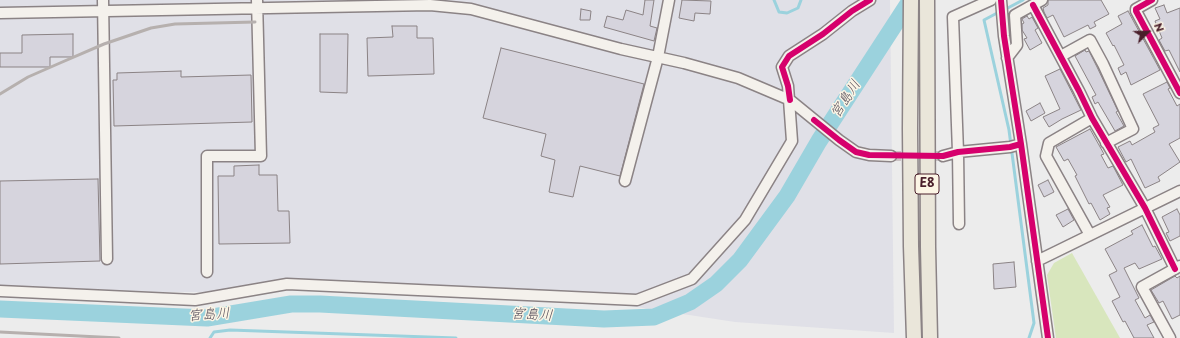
<!DOCTYPE html>
<html>
<head>
<meta charset="utf-8">
<style>
	body { margin:0 }
	#map { position:relative; width:1180px; height:338px; overflow:hidden; background:#ececec; font-family:"Playpen Sans",sans-serif }
	canvas { display:block }
	.north { position:absolute; left:1128px; top:12px; width:40px; height:40px; -webkit-text-stroke:3px #fcf5e5; paint-order:stroke; rotate:67deg; font-size:11px; font-weight:700; line-height:16px; text-align:center; color:#4a1f2b }
	.north::after { content:''; display:block; margin:auto; width:14px; height:18px; background:#4a1f2b; clip-path:polygon(50% 0,100% 100%,50% 72%,0 100%) }
</style>
</head>
<body>
<div id="map">
<canvas width="1180" height="338"></canvas>
<div class="north">N</div>
</div>
<script>
const context = document.querySelector('canvas').getContext('2d');
context.lineJoin = 'round';
function paint(path, color) {
  context.fillStyle = color;
  context.fill(path, 'evenodd');
}
function poly(rows) {
  const path = new Path2D();
  for (const r of rows) {
    path.moveTo(r[0], r[1]);
    for (let i = 2; i < r.length; i += 2) path.lineTo(r[i], r[i + 1]);
  }
  return path;
}
function stroke(path, color, width, dash) {
  context.strokeStyle = color;
  context.lineWidth = width;
  context.lineCap = dash ? 'butt' : 'round';
  context.setLineDash(dash || []);
  context.stroke(path);
}
function label(font, color, halo, rows, align = 'center') {
  context.font = font + ' "Playpen Sans","Klee One",sans-serif';
  context.lineWidth = 3;
  context.setLineDash([]);
  context.textBaseline = 'middle';
  context.strokeStyle = halo;
  context.fillStyle = color;
  for (const [text, x, y, turn = 0] of rows) {
    context.save();
    context.translate(x, y);
    context.rotate((+turn || 0) * Math.PI / 180);
    context.textAlign = isNaN(turn) ? turn : align;
    if (halo) context.strokeText(text, 0, 0);
    context.fillText(text, 0, 0);
    context.restore();
  }
}
const built = poly([
	[0,0,890,0,894,333,735,322,604,302,357,289,228,292,0,292]
]);
const green = poly([
	[1072,253,1120,338,1056,338,1047,275,1054,263]
]);
const stream = poly([
	[774,0,779,12,787,13,798,8,801,0],
	[1004,10,1023,0],
	[999,12,984,20,1009,130,1034,323,1029,338],
	[210,338,214,332,230,330,456,338]
]);
const river = poly([
	[0,309,207,318,291,304,320,304,604,319,654,317,690,302,716,284,740,260,787,196,819,141,908,4]
]);
const building = poly([
	[645,0,654,0,650,26,657,28,654,41,604,27,607,16,623,20,626,10,643,15,645,0],
	[682,0,711,1,710,14,695,13,694,21,679,18,682,0],
	[1048,0,1101,0,1109,14,1094,22,1096,26,1090,29,1088,25,1064,37,1053,15,1047,18,1044,12,1043,8,1048,5,1048,0],
	[1164,5,1167,13,1180,8,1180,72,1169,50,1165,51,1159,40,1162,38,1155,21,1160,19,1155,8,1164,5],
	[581,9,591,11,590,20,580,20,581,9],
	[1128,11,1160,70,1131,85,1126,72,1121,75,1118,68,1124,65,1114,45,1113,46,1106,33,1122,24,1118,16,1128,11],
	[1027,16,1029,19,1032,17,1038,28,1035,30,1042,43,1030,50,1024,39,1027,38,1022,30,1022,24,1024,23,1022,19,1027,16],
	[392,26,417,26,417,38,433,38,434,74,368,76,367,38,393,37,392,26],
	[73,34,73,57,50,57,50,67,0,67,0,53,22,53,22,35,73,34],
	[320,34,348,34,347,93,320,92,320,34],
	[501,48,644,84,620,176,580,166,573,197,549,192,555,160,541,156,546,134,483,118,501,48],
	[1085,50,1086,52,1089,51,1097,67,1118,111,1116,112,1124,126,1115,131,1098,102,1095,104,1092,97,1096,95,1075,56,1085,50],
	[1060,69,1081,110,1062,119,1049,127,1043,117,1060,109,1045,76,1060,69],
	[181,71,181,77,251,75,252,122,114,126,113,80,117,80,117,73,181,71],
	[1167,82,1170,88,1168,89,1177,106,1180,104,1180,138,1169,144,1180,162,1158,177,1160,181,1145,188,1131,159,1126,162,1118,147,1130,141,1132,145,1155,132,1153,128,1159,125,1143,94,1167,82],
	[1040,103,1045,113,1031,121,1026,111,1040,103],
	[1090,129,1104,154,1101,155,1108,168,1113,166,1123,185,1103,195,1110,207,1107,208,1110,214,1100,220,1091,203,1089,204,1075,176,1077,175,1068,159,1064,161,1056,147,1090,129],
	[259,165,259,175,277,175,278,211,289,211,290,243,219,244,218,176,234,176,234,166,259,165],
	[98,179,100,261,0,264,0,181,98,179],
	[1048,180,1054,192,1044,197,1038,185,1048,180],
	[1068,209,1074,220,1063,227,1056,215,1068,209],
	[1177,209,1180,215,1180,236,1170,241,1166,233,1169,232,1162,217,1177,209],
	[1142,225,1153,247,1155,246,1162,259,1139,269,1135,263,1124,268,1139,298,1135,300,1145,318,1150,315,1154,322,1147,325,1154,338,1134,338,1125,321,1123,322,1112,301,1120,297,1109,275,1117,271,1105,249,1133,234,1131,231,1142,225],
	[1014,262,1016,287,994,289,993,264,1014,262],
	[1175,276,1177,278,1180,276,1180,315,1172,319,1163,301,1159,303,1151,290,1175,276]
]);
const minorTunnel = poly([
	[891,156,943,156]
]);
const minor = poly([
	[103,0,107,259],
	[1001,0,1004,36,1021,144,1048,338],
	[1152,0,1136,9,1136,11,1180,93],
	[1033,5,1079,91,1092,118,1145,208,1175,269],
	[0,13,430,5,471,9,621,49,684,63,738,78,790,100,839,140,856,152,869,155,891,156],
	[1061,56,1090,40,1103,64,1133,129,1106,143],
	[1007,58,1017,45,1015,15,1042,0],
	[943,156,958,152,1010,147,1021,144],
	[625,181,658,57,669,0],
	[959,224,958,152,953,17,991,0],
	[1090,235,1046,156,1049,143,1092,118],
	[1037,261,1180,191],
	[207,272,207,156,261,156,257,0],
	[0,291,195,300,287,284,637,300,692,279,745,220,792,141,788,86,782,67,789,56,823,34,852,11,870,0],
	[1170,338,1142,287,1180,266]
]);
const highway = poly([
	[911,0,910,129,911,246,914,338],
	[927,0,928,247,930,338]
]);
const rail = poly([
	[0,94,28,77,60,63,104,44,151,28,175,24,255,22],
	[0,332,119,338]
]);
const cycleway = poly([
	[1001,0,1004,36,1021,144,1048,338],
	[1152,0,1136,9,1136,11,1180,93],
	[1033,5,1079,91,1092,118,1145,208,1175,269],
	[790,100,788,86,782,67,789,56,823,34,852,11,870,0],
	[814,120,839,140,856,152,869,155,943,156,958,152,1010,147,1021,144]
]);
const shields = [
	[927,184,24]
];
const shieldNames = [
	["E8",927,184]
];
const waterNames = [
	["宮島川",846,99,-57],
	["宮島川",209,315,-4],
	["宮島川",532,315,3]
];
paint(built, '#e0e0e7');
paint(green, '#d8e6bd');
stroke(stream, '#9bd2dd', 3);
stroke(river, '#9bd2dd', 17);
paint(building, '#d6d4dd');
stroke(building, '#8b8385', 1);
stroke(minorTunnel, '#ccc3c5', 10, [10, 5]);
stroke(minor, '#8b8385', 13);
stroke(highway, '#8b8385', 17);
stroke(minor, '#f4f1ec', 10);
stroke(highway, '#eae6da', 14);
stroke(rail, '#b6b0ae', 3);
stroke(cycleway, '#d6006c', 6);
for (const [x, y, w] of shields) {
  const box = new Path2D();
  box.roundRect(x - w / 2, y - 10, w, 20, 3);
  context.fillStyle = '#fcf5e5';
  context.fill(box);
  stroke(box, '#4a1f2b', 1);
}
label('bold 12px', '#4a1f2b', null, shieldNames);
label('italic 14px', '#58515e', '#fcf5e5', waterNames);
</script>
</body>
</html>
